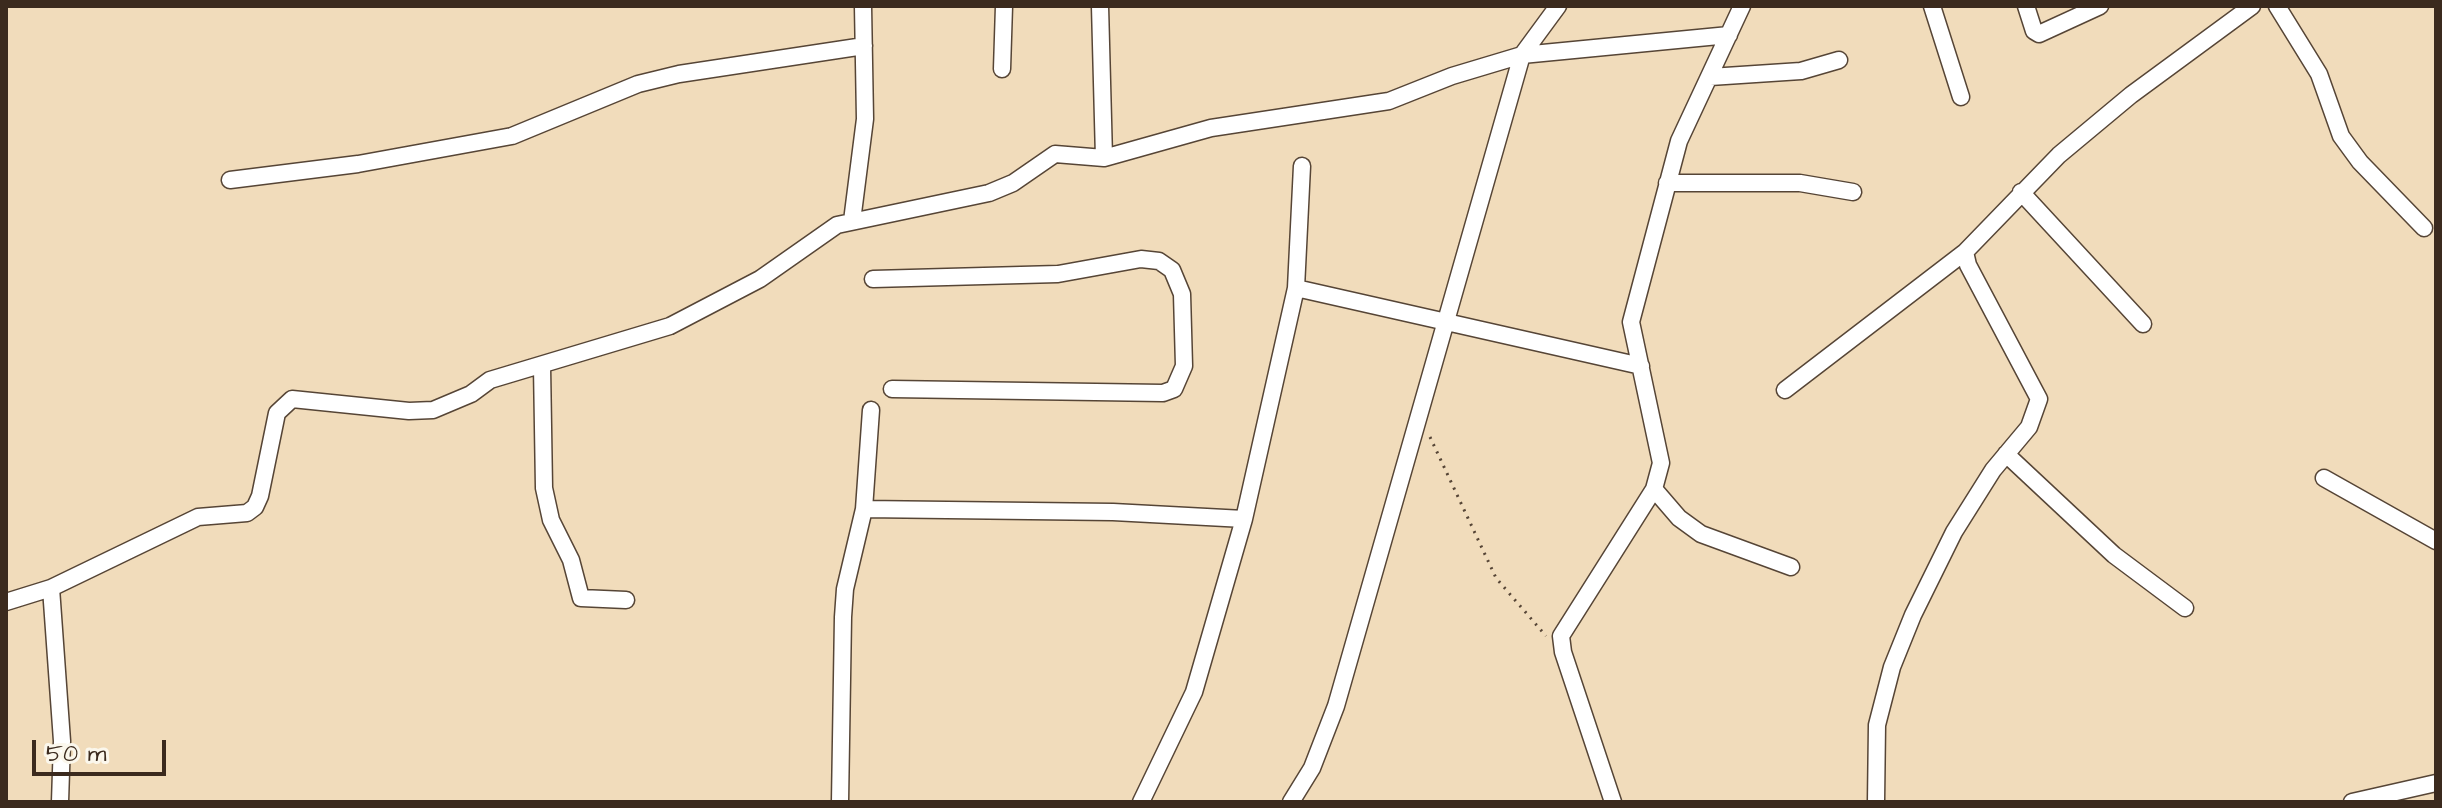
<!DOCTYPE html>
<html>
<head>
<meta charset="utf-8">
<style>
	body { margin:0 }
	#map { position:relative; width:2442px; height:808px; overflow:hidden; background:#f1dcbb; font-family:"Architects Daughter",sans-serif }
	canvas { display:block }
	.frame { position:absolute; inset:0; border:8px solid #3b2a1e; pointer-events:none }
	.scale { position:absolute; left:32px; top:740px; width:134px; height:36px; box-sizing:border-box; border:4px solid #3b2a1e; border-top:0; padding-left:10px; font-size:24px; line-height:28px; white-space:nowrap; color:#3b2a1e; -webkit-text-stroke:6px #fbf7ec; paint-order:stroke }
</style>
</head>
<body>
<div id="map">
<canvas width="2442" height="808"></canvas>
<div class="frame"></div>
<div class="scale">50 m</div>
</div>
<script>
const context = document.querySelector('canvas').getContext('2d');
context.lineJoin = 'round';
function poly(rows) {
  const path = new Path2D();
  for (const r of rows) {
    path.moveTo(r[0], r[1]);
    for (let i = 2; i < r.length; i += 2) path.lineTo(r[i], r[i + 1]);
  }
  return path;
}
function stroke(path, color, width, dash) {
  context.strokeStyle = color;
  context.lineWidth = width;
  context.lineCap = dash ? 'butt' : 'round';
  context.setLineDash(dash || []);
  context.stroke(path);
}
const path = poly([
	[1430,437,1496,578,1546,636]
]);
const street = poly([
	[1100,6,1104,158],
	[1932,6,1961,97],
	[2026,6,2034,31,2039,34,2100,6],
	[2277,6,2319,74,2341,136,2360,162,2424,228],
	[1002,69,1004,6],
	[1710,77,1801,71,1839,60],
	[230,180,358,164,512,136,638,84,679,74,864,46],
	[1667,183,1800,183,1853,192],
	[2021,192,2143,324],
	[852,221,865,119,863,6],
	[873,279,1058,274,1141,259,1159,261,1172,270,1182,294,1184,366,1174,389,1163,393,892,389],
	[1296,288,1641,366],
	[542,366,544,488,551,520,571,560,581,598,626,600],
	[1785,390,1965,252],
	[2006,454,2114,555,2185,608],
	[2324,478,2436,541],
	[1654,489,1679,518,1701,534,1791,567],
	[864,509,1113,512,1244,519],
	[51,588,62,741,60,802],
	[6,602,51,588,198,517,247,513,255,507,260,496,277,413,292,399,409,411,433,410,471,394,490,380,670,326,760,279,837,225,989,193,1013,183,1055,154,1104,158,1211,128,1389,101,1452,76,1522,55,1729,35],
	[840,802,843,617,845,589,864,509,871,410],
	[1141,802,1194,692,1244,519,1296,288,1302,166],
	[1291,802,1312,768,1336,706,1522,55,1558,6],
	[1613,802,1563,652,1561,636,1654,489,1661,463,1631,322,1679,141,1742,6],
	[1876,802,1877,725,1892,667,1913,615,1954,532,1993,470,2029,427,2039,399,1968,265,1965,252,2059,155,2131,95,2252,6],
	[2352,802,2436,783]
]);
stroke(street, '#564536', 19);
stroke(path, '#564536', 3, [2, 6]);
stroke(street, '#fff', 16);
</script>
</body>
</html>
